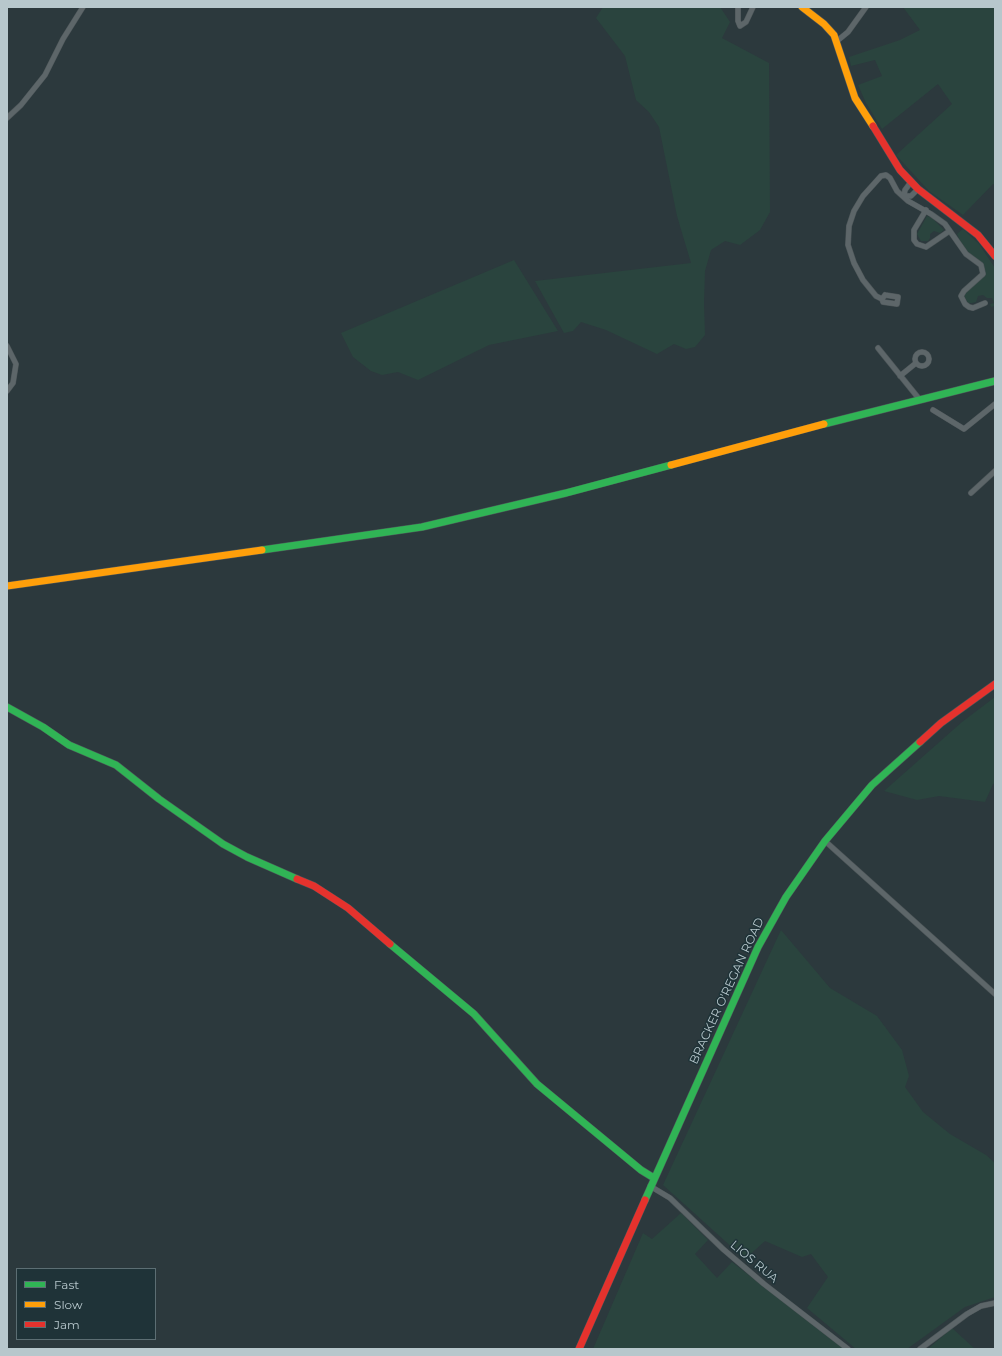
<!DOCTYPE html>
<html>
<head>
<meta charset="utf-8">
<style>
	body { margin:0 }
	#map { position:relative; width:1002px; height:1356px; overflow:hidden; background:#2c393d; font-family:Montserrat,sans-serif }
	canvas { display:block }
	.frame { position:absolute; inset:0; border:8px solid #b7c7cc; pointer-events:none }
	.legend { position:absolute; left:16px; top:1268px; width:140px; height:72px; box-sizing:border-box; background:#1f3338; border:1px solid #5c6e73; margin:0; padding:5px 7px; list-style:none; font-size:12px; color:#b7c7cc }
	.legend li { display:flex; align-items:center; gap:8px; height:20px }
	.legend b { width:20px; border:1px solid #5c6e73 }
</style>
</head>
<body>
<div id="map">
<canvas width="1002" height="1356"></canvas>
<div class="frame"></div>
<ul class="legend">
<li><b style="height:5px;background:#30b455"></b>Fast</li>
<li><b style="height:5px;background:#ff9f0a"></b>Slow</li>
<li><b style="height:5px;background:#e5322d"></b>Jam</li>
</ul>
</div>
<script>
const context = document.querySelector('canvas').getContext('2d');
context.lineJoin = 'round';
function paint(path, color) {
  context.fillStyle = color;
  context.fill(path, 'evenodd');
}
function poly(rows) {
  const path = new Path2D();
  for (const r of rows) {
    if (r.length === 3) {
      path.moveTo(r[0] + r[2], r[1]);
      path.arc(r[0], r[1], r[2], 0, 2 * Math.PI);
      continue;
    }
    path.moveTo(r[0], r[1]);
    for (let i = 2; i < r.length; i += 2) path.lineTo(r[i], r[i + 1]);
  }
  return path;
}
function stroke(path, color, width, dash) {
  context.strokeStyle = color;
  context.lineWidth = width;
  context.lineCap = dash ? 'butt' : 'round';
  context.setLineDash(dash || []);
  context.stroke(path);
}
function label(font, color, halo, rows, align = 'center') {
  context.font = font + ' Montserrat,sans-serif';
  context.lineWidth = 3;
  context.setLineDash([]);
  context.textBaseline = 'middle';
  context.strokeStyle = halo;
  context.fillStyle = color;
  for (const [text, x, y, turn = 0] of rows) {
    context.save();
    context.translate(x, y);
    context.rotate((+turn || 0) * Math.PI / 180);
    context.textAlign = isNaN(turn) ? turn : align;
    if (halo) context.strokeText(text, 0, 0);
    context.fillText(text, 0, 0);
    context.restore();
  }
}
const green = poly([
	[603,7,720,7,730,22,722,38,769,63,770,212,760,230,740,245,725,241,711,250,705,271,704,303,705,335,695,347,686,349,674,344,657,354,606,330,581,322,573,331,564,333,535,281,691,263,677,216,659,127,649,112,636,100,625,56,596,18],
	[903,7,995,7,995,185,993,184,963,215,929,191,896,155,952,104,938,84,882,129,866,103,858,85,882,76,875,60,851,66,849,57,900,40,920,30],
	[927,216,932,218,944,230,940,233,934,231,930,234,930,238,928,241,921,241,917,234],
	[963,229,979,244,995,268,995,306,991,307,990,304,994,303,992,298,987,298,983,295,978,296,976,302,972,303,968,303,964,296,964,293,985,270,963,247,957,234],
	[514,260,558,331,489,345,418,380,398,372,382,375,371,371,353,357,341,333],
	[995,697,995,783,993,784,985,802,939,796,917,800,884,791,962,722],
	[781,930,830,988,877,1016,902,1050,909,1076,905,1087,923,1112,950,1134,986,1155,995,1163,995,1297,965,1307,907,1349,856,1349,807,1308,828,1277,811,1254,802,1257,765,1241,745,1259,663,1185],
	[681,1213,708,1240,695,1254,717,1278,732,1262,844,1349,593,1349,643,1233,652,1239],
	[952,1328,975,1349,928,1349]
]);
const street = poly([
	[738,7,738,21,740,26,746,22,753,7],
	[837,41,848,32,866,7],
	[7,118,21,105,45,75,63,39,83,7],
	[904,196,911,196,918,189],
	[904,196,905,190,911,182],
	[926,210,914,230,914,240,917,244,926,247,948,232],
	[885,295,898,297,897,304,883,302,882,299,885,295],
	[882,299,876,296,863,280,854,263,848,245,849,226,854,211,863,196,881,176,886,175,890,178,897,191,908,201,931,214,945,224,966,254,981,265,983,274,964,291,961,296,965,304,969,307,973,308,985,303],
	[7,346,16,364,13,383,7,391],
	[878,348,920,400],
	[922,359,7],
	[900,376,916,363],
	[933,410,964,429,995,404],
	[971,493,995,471],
	[825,841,995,994],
	[650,1186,670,1198,723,1249,764,1284,848,1349],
	[920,1349,967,1314,981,1306,995,1303]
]);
const fast = poly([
	[824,424,995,381],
	[262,550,422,527,566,493,671,465],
	[7,707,43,727,69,745,116,765,159,799,223,844,247,857,297,879],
	[390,944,474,1014,537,1084,641,1170,654,1178],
	[645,1200,758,947,786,897,825,841,872,785,920,742]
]);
const slow = poly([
	[802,7,824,24,834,35,855,98,873,126],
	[671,465,824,424],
	[7,586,262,550]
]);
const jam = poly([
	[873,126,900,170,918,189,978,235,995,256],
	[920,742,941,723,995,684],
	[297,879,314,886,348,908,390,944],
	[579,1349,645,1200]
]);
const streetNames = [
	["BRACKER O'REGAN ROAD",727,991,-65],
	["LIOS RUA",754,1262,40]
];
paint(green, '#2a443e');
stroke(street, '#4c5558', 6);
stroke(fast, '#4c5558', 8);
stroke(slow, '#4c5558', 8);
stroke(jam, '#4c5558', 8);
stroke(street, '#5d6669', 5);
stroke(fast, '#30b455', 7);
stroke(slow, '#ff9f0a', 7);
stroke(jam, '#e5322d', 7);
label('12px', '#b7c7cc', '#1f3338', streetNames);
</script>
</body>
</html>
